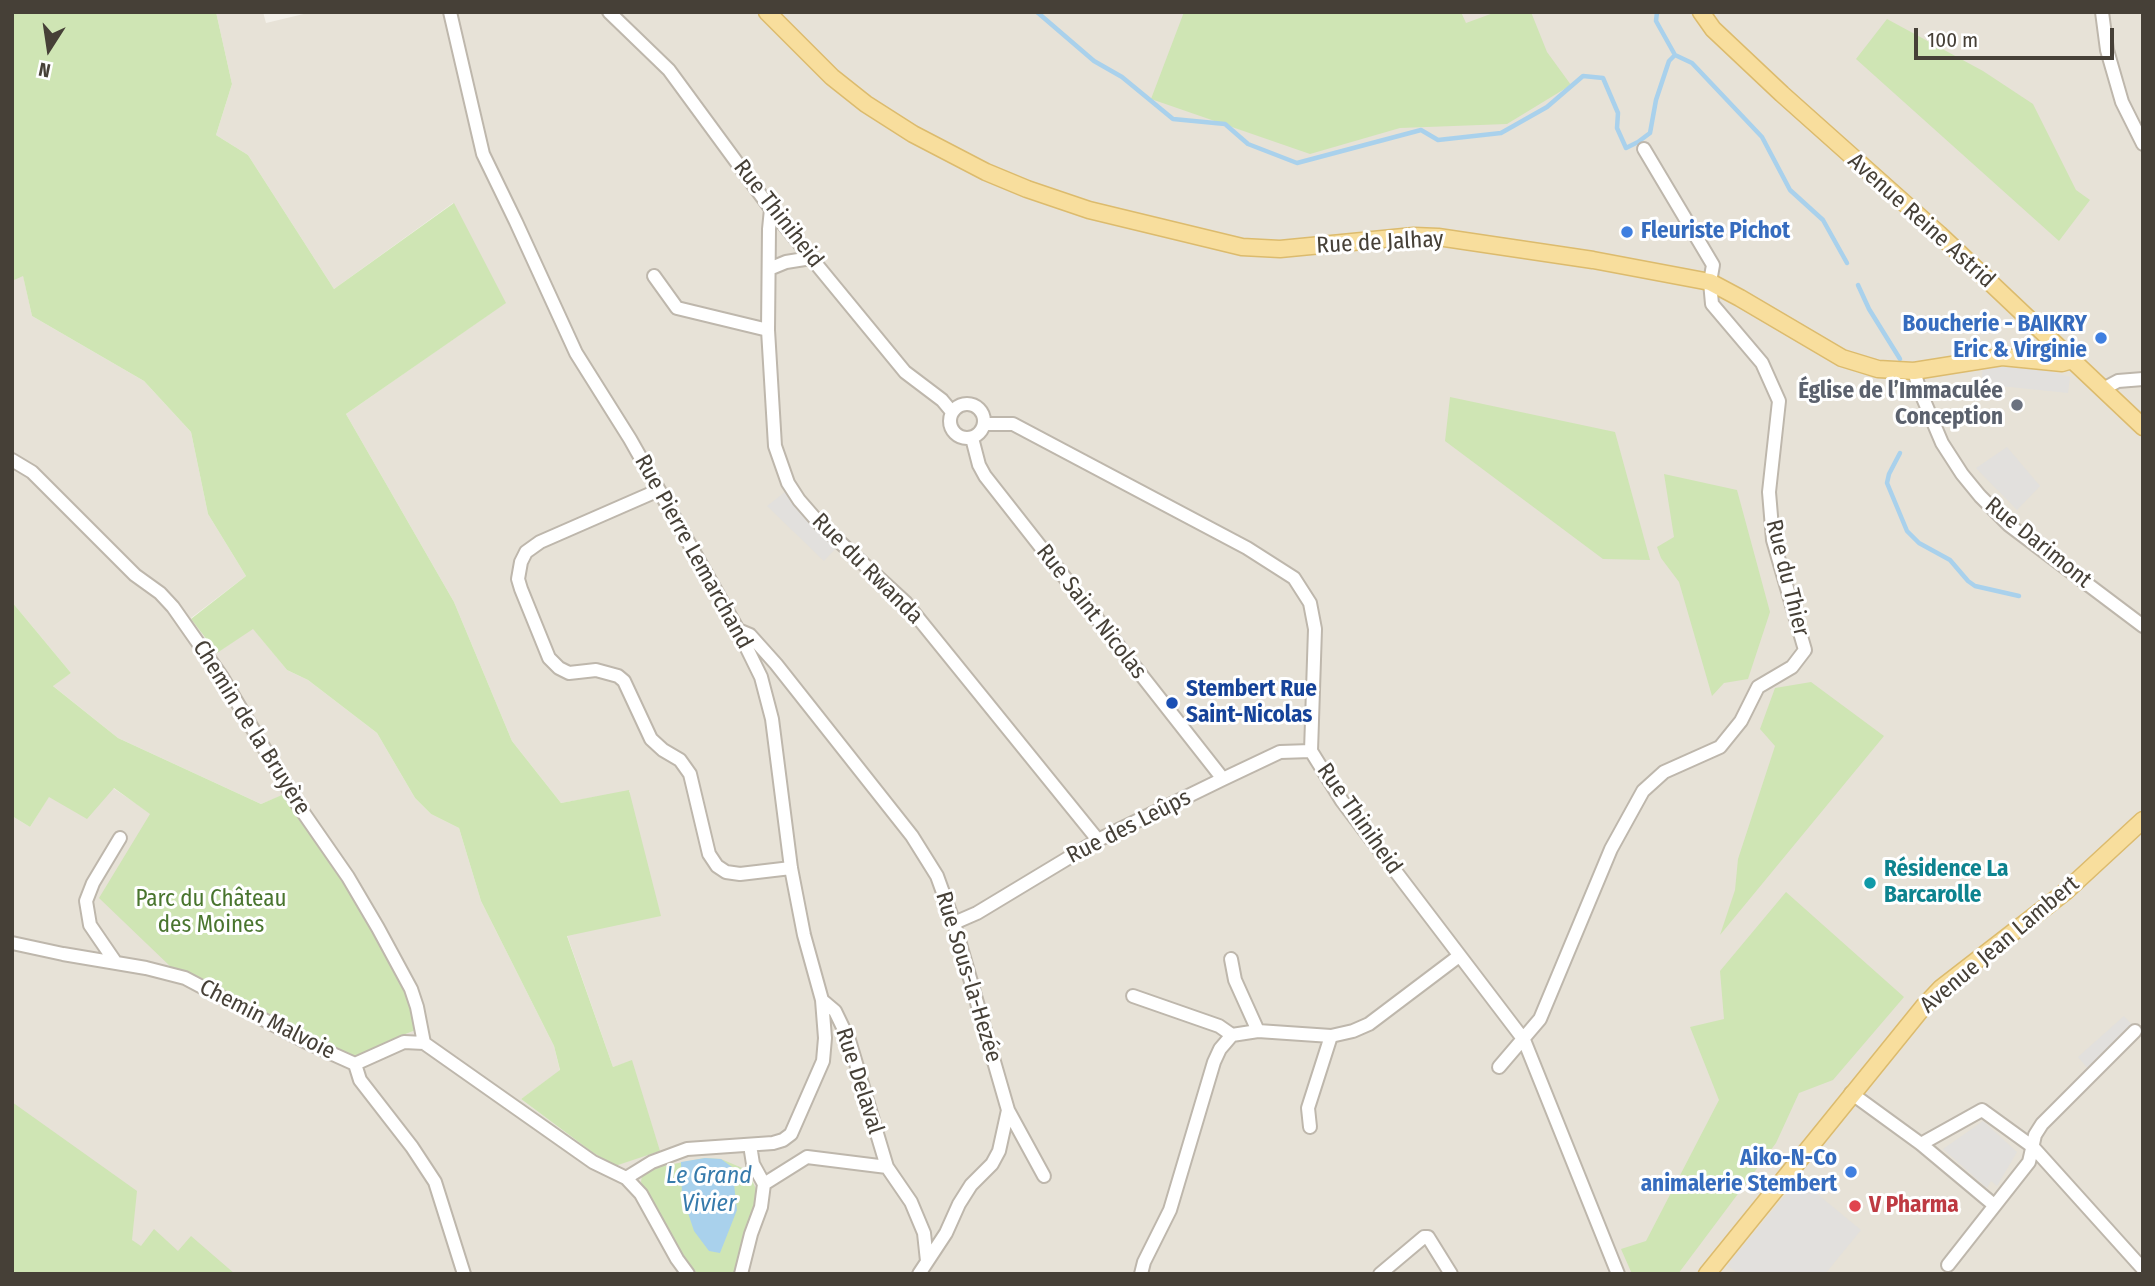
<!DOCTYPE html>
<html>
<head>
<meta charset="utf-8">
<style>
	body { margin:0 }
	#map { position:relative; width:2155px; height:1286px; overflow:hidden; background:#f3f0e9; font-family:"Fira Sans Condensed",sans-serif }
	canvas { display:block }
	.frame { position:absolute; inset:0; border:14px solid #464037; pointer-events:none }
	.north { position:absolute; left:14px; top:14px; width:70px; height:70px; -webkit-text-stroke:5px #fff; paint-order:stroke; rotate:192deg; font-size:19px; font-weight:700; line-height:28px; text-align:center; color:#464037 }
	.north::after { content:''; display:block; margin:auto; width:24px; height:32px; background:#464037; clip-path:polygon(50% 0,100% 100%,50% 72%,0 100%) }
	.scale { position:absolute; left:1914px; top:28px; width:200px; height:32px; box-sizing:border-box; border:4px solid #464037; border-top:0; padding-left:9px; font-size:21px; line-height:24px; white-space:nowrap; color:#464037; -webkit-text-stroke:5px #fff; paint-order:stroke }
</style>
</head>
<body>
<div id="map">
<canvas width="2155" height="1286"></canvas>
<div class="frame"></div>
<div class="north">N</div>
<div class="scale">100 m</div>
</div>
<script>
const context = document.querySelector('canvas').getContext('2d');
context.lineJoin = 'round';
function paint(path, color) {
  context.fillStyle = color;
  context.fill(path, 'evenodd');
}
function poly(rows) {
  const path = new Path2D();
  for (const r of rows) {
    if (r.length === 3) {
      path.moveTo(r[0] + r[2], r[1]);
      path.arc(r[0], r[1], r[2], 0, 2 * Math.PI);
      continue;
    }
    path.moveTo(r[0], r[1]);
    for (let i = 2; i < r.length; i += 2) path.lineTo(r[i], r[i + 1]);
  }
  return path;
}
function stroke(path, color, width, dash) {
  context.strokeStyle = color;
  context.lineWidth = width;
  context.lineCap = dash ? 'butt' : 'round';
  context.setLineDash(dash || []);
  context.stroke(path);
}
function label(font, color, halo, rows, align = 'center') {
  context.font = font + ' "Fira Sans Condensed",sans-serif';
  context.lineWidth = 6;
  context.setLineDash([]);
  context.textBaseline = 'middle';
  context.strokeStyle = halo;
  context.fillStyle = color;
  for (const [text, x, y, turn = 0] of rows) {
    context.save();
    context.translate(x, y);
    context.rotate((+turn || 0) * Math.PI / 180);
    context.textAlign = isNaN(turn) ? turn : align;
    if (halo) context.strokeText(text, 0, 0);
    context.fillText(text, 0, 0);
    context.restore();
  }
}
const residential = poly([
	[216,12,263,12,266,23,312,12,2143,12,2143,1274,12,1274,12,816,30,827,49,796,113,788,150,813,172,968,304,1034,390,1040,416,1030,289,793,261,804,118,738,52,685,71,673,12,602,12,281,23,275,32,316,144,381,191,432,208,514,246,576,191,618,216,653,253,628,287,670,308,680,377,733,415,798,431,814,459,828,481,901,554,1046,560,1071,521,1099,592,1152,615,1166,632,1061,613,1067,567,935,630,791,561,803,512,741,454,602,346,414,505,303,453,203,334,289,248,155,216,135,232,84]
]);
const green = poly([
	[12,12,216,12,232,84,216,135,248,155,334,289,454,203,506,303,346,414,454,602,512,741,561,803,629,790,661,916,567,936,613,1067,632,1060,660,1151,615,1166,592,1152,521,1099,560,1070,554,1046,481,901,459,828,431,814,415,798,377,733,308,680,287,670,253,629,217,653,191,619,246,576,208,514,191,432,144,381,32,316,23,276,12,281],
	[1184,12,1461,12,1466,23,1496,12,1531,12,1547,52,1571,85,1507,124,1400,128,1310,154,1151,99],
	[1887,19,1983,71,2033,104,2076,190,2090,200,2059,241,1856,59],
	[1450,397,1615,432,1650,560,1603,559,1445,441],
	[1664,474,1737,490,1770,612,1748,679,1724,683,1712,696,1679,582,1661,558,1657,547,1674,537],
	[12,602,71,673,53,686,118,738,261,804,289,792,354,894,400,973,416,1030,390,1040,354,1059,172,968,99,898,150,814,114,788,87,819,49,797,30,827,12,816],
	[1811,682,1884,736,1720,935,1735,890,1738,859,1775,746,1760,729,1775,688],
	[1786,892,1904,997,1833,1080,1799,1093,1776,1143,1678,1274,1632,1274,1621,1249,1646,1241,1719,1100,1690,1027,1724,1019,1720,971],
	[12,1102,137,1191,132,1240,141,1246,154,1229,178,1251,191,1236,235,1274,12,1274],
	[705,1158,721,1159,747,1170,756,1189,754,1208,743,1239,736,1274,700,1274,693,1270,679,1253,641,1182,642,1174,647,1169]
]);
const parking = poly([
	[2013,365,2049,371,2070,377,2068,393,1981,384,1983,367],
	[2007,447,2040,486,2017,510,1976,468],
	[785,492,807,520,836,548,824,561,767,506],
	[2124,1016,2135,1028,2089,1070,2078,1057],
	[1983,1121,2017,1152,1997,1186,1991,1181,1987,1188,1943,1149],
	[1799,1179,1861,1230,1825,1274,1738,1274,1727,1265]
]);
const water = poly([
	[705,1158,721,1159,732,1167,737,1210,720,1253,709,1251,694,1231,682,1195,681,1162]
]);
const stream = poly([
	[1037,12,1094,61,1122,77,1173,119,1225,124,1248,144,1297,163,1421,130,1438,140,1501,133,1547,107,1583,76,1603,78,1618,113,1617,128,1626,148,1638,142,1650,133,1656,100,1669,61,1675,55],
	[1657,12,1656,21,1675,55,1692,63,1762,137,1790,190,1823,220,1847,263],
	[1858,285,1869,309,1900,359],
	[1900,453,1889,474,1887,483,1907,531,1919,543,1950,560,1968,581,1975,586,2019,596]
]);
const minor = poly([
	[450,12,483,154,516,222,576,353,630,439,738,630,761,677,772,719,791,868,804,935,822,1000,825,1038,823,1061,791,1134,783,1140,773,1143,687,1149,652,1162,626,1178],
	[609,12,669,70,771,209,905,372,942,400,952,412],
	[2102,12,2107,50,2122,102,2143,144],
	[769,269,786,262,811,258],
	[654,276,677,308,768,330,775,446,788,483,799,500,819,523,906,603,1098,840],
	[768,330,769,229,771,209],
	[1914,371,1920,391,1942,443,1962,474,1980,496,2009,525,2143,626],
	[2103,389,2118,381,2143,379],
	[967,421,17],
	[984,424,1013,424,1247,548,1294,578,1310,603,1315,629,1311,751,1342,801,1524,1040,1618,1274],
	[972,438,979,465,985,476,1223,779],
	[12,460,32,472,135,575,160,593,173,607,222,677,296,802,348,877,378,928,411,989,417,1007,424,1043],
	[659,490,540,542,526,552,521,562,518,579,521,589,549,658,559,668,569,673,596,670,618,676,624,681,651,739,663,750,680,760,690,774,709,854,717,866,726,872,740,874,791,868],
	[738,630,750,635,776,664,912,836,937,876,954,923,1008,1110,1044,1176],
	[954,923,977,913,1098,840,1223,779,1280,752,1311,751],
	[12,943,63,954,146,968,185,978,306,1042,355,1064,404,1042,424,1043,593,1162,626,1178,641,1194,677,1259,688,1274],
	[1231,959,1235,980,1258,1031],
	[116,963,90,925,86,901,93,883,120,838],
	[1133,996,1219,1026,1232,1035],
	[822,1000,835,1011,849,1040,887,1167,911,1202,924,1233,927,1261],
	[355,1064,360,1080,412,1147,435,1182,464,1274],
	[1499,1067,1540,1019,1611,849,1643,791,1664,772,1720,747,1741,721,1758,687,1792,667,1805,650,1773,540,1769,492,1779,401,1762,363,1712,304,1710,282,1713,265,1644,149],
	[1851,1093,1921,1144,1994,1205],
	[1310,1127,1308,1108,1331,1036],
	[1921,1144,1982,1110,2033,1147,2143,1269],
	[764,1184,807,1157,887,1167],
	[1948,1265,2029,1162,2035,1135,2042,1124,2135,1031],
	[741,1274,751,1234,761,1207,764,1184,753,1164,750,1145],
	[919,1274,946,1233,959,1204,971,1185,992,1164,999,1151,1008,1110],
	[1141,1274,1144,1262,1170,1210,1214,1062,1220,1049,1232,1035,1258,1031,1331,1036,1353,1031,1369,1024,1459,956],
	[1380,1274,1424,1237,1428,1237,1451,1274]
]);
const major = poly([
	[767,12,832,77,866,104,913,134,986,172,1027,189,1089,210,1242,247,1280,249,1414,236,1438,237,1593,260,1710,282,1740,298,1842,358,1878,369,1914,371,2002,357,2062,363,2072,360],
	[1701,12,1713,29,1782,94,1939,234,2143,427],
	[1707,1274,1924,1006,1941,988,2065,892,2143,820]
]);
const markers = [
	[1627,232,7,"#3f7fe0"],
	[2101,338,7,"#3f7fe0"],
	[2017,405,7,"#6b7280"],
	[1172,703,7,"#1a4fb4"],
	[1870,883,7,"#0f9aa8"],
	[1851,1172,7,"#3f7fe0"],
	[1855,1206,7,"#e0444e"]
];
const streetNames = [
	["Rue Thiniheid",778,214,52],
	["Avenue Reine Astrid",1921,221,42],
	["Rue de Jalhay",1380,243,-3],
	["Rue Darimont",2038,543,39],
	["Rue Pierre Lemarchand",693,552,61],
	["Rue du Rwanda",867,569,45],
	["Rue du Thier",1787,578,76],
	["Rue Saint Nicolas",1091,612,52],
	["Chemin de la Bruyère",251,728,58],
	["Rue Thiniheid",1359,819,55],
	["Rue des Leûps",1129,827,-27],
	["Avenue Jean Lambert",2000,945,-40],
	["Rue Sous-la-Hezée",968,977,73],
	["Chemin Malvoie",267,1020,27],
	["Rue Delaval",859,1081,72]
];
const shopNames = [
	["Fleuriste Pichot",1641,232,"left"],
	["Boucherie - BAIKRY",2087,325],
	["Eric & Virginie",2087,351],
	["Aiko-N-Co",1837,1159],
	["animalerie Stembert",1837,1185]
];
const worshipNames = [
	["Église de l’Immaculée",2003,392],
	["Conception",2003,418]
];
const transitNames = [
	["Stembert Rue",1186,690],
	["Saint-Nicolas",1186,716]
];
const cultureNames = [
	["Résidence La",1884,870],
	["Barcarolle",1884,896]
];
const parkNames = [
	["Parc du Château",211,900],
	["des Moines",211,926]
];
const healthNames = [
	["V Pharma",1869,1206]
];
const waterNames = [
	["Le Grand",709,1176],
	["Vivier",709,1204]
];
paint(residential, '#e7e2d7');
paint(green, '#cfe5b4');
paint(parking, '#e2e0dd');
paint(water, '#a9d1ec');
stroke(stream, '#a9d1ec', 4.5);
stroke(minor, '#beb7ac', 16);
stroke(major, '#dcbb6d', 19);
stroke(minor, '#fff', 12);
stroke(major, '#f8de9d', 16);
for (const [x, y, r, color] of markers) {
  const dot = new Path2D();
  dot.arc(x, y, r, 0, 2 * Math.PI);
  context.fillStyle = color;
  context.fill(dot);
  stroke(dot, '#fff', 2.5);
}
label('23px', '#464037', '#fff', streetNames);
label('bold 23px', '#366cbe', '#fff', shopNames, 'right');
label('bold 23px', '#5b616d', '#fff', worshipNames, 'right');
label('bold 23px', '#164399', '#fff', transitNames, 'left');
label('bold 23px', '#0d838f', '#fff', cultureNames, 'left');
label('23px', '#49752e', '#fff', parkNames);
label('bold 23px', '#be3a42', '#fff', healthNames, 'left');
label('italic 24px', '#377bac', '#fff', waterNames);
</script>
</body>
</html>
